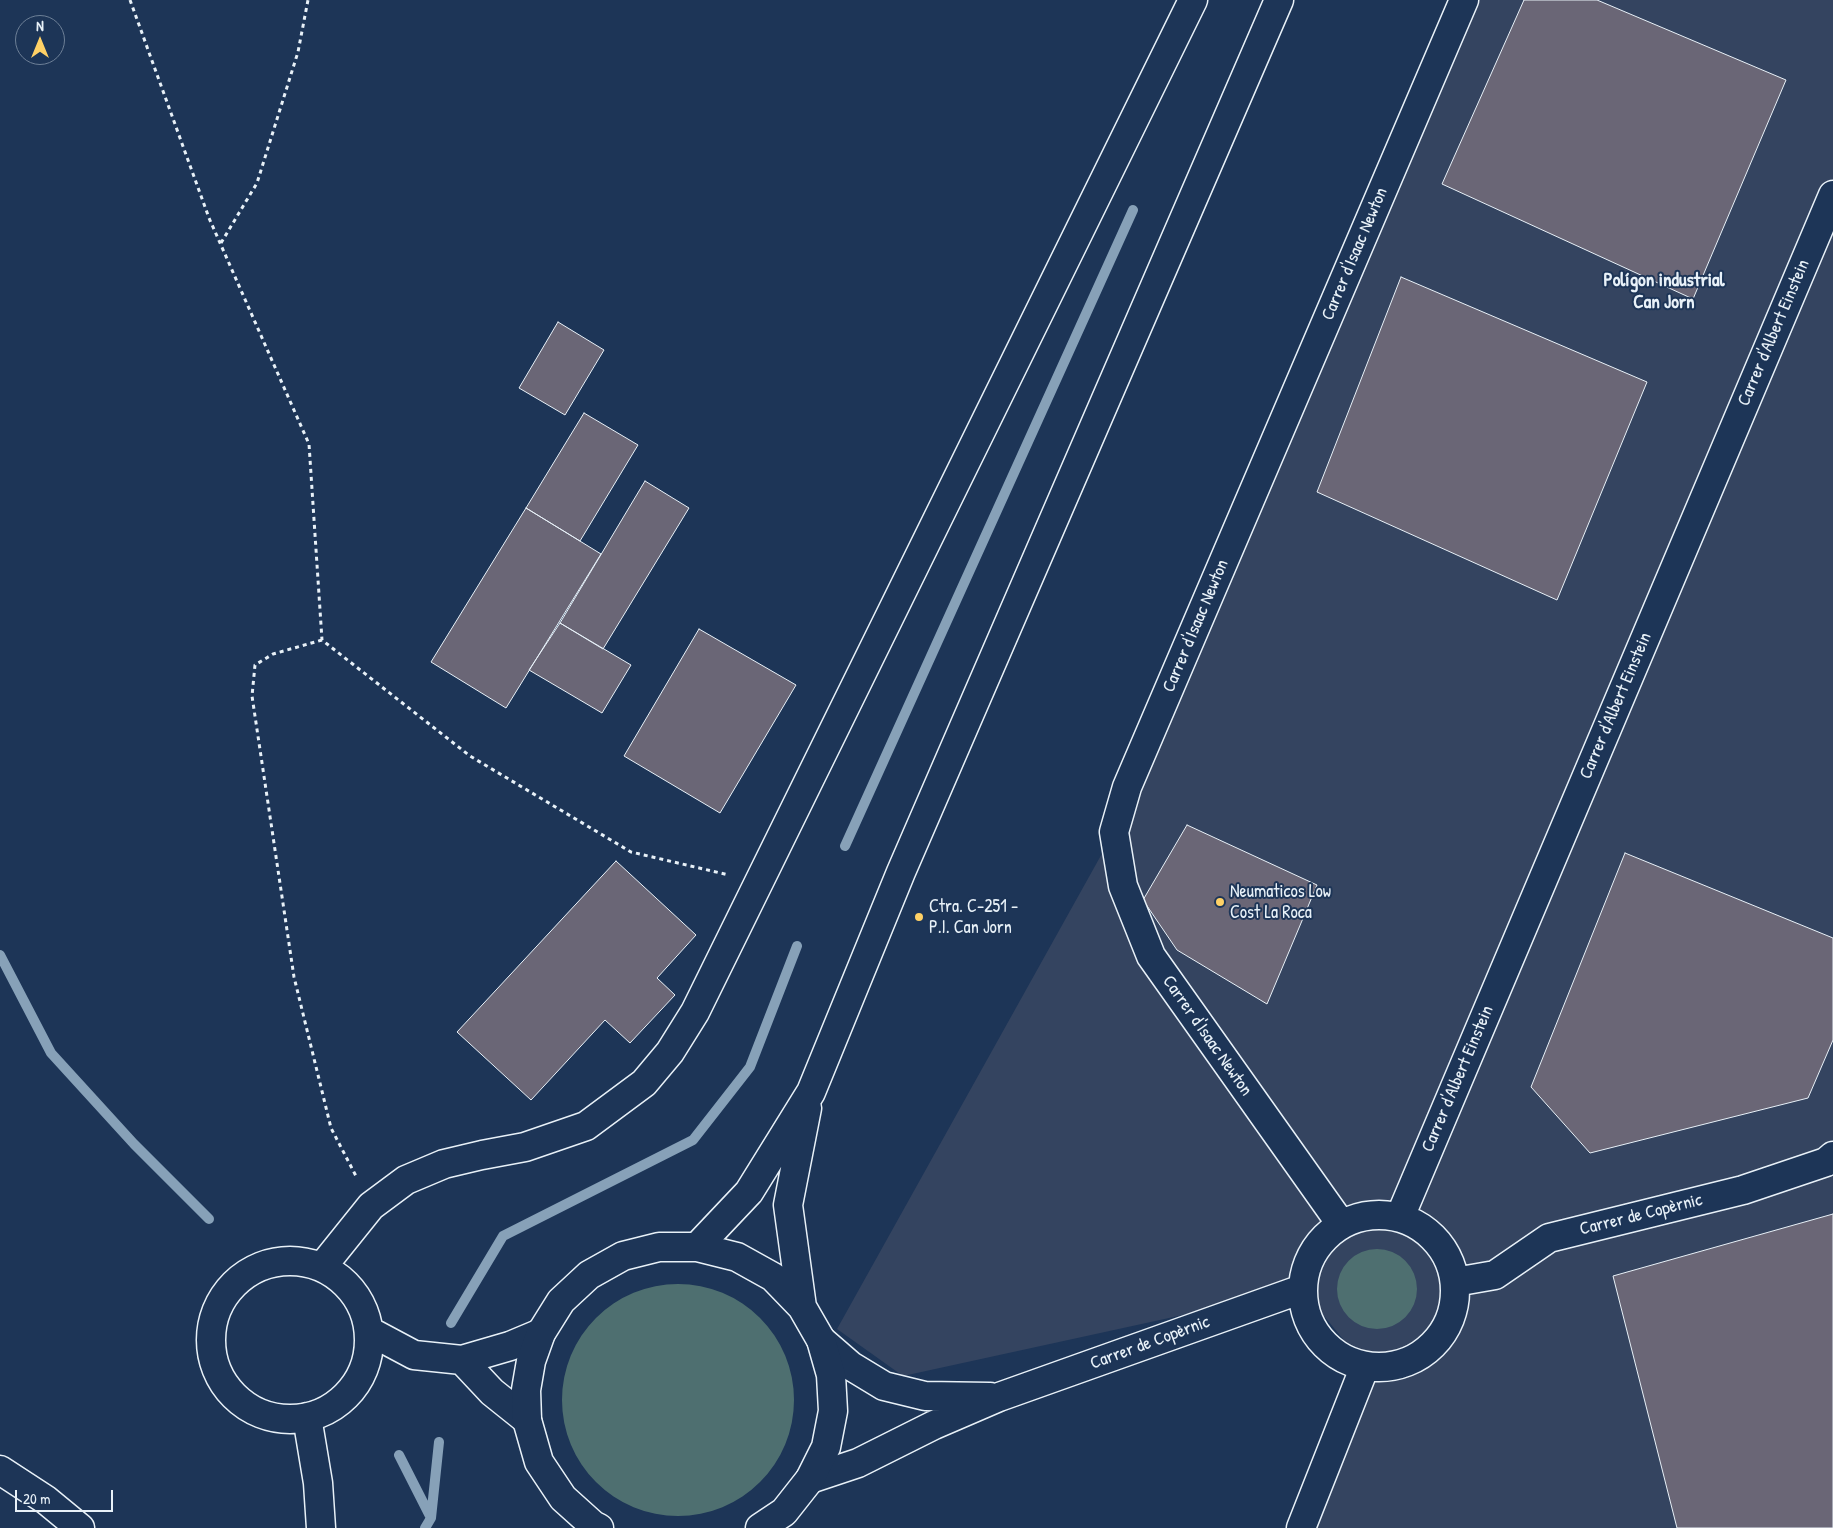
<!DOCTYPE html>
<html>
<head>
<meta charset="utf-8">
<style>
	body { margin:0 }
	#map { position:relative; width:1833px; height:1528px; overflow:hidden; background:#1d3557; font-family:"Patrick Hand",sans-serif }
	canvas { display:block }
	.north { position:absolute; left:15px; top:15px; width:50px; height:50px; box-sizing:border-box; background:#1d3557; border:1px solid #6e8097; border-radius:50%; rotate:0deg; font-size:14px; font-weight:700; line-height:20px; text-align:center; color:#e8f1f8 }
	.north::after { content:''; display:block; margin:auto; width:18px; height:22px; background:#ffd166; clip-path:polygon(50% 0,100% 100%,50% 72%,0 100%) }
	.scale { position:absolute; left:15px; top:1490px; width:98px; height:22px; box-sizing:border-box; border:2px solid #e8f1f8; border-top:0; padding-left:6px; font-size:15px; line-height:18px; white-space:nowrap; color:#e8f1f8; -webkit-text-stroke:4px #1d3557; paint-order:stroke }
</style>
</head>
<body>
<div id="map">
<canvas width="1833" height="1528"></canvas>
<div class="north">N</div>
<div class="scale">20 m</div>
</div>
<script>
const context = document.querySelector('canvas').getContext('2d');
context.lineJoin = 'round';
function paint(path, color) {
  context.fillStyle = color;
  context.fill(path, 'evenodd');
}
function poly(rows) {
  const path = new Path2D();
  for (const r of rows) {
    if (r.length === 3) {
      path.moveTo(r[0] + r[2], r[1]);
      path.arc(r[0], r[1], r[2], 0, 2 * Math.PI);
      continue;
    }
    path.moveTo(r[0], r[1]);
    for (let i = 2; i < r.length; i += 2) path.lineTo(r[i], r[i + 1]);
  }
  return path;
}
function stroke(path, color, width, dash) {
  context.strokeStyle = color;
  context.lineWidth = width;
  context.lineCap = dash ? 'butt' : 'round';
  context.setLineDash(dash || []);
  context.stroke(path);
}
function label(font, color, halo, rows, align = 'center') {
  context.font = font + ' "Patrick Hand",sans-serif';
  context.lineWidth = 4;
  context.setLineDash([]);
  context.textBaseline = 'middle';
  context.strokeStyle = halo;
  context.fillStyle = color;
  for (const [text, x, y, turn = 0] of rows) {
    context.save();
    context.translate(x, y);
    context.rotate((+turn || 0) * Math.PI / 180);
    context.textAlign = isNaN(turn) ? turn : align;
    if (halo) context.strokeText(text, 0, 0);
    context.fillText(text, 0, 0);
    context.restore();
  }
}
const built = poly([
	[1467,0,1833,0,1833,1528,1301,1528,1365,1366,1302,1289,903,1376,837,1329,1114,832]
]);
const green = poly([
	[1377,1289,40],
	[678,1400,116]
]);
const stream = poly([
	[845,846,1133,210],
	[0,955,51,1053,134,1144,209,1219],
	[451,1323,503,1236,693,1140,750,1067,797,946],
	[399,1455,431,1518],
	[425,1528,431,1518,439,1442]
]);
const building = poly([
	[1524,0,1597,0,1786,80,1693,299,1442,184,1524,0],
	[1401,277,1647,382,1557,600,1317,492,1401,277],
	[558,322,604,350,565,415,519,388,558,322],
	[584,413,638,445,580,541,526,508,584,413],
	[645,481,689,508,603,649,560,623,645,481],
	[526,508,601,554,506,708,431,662,526,508],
	[560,623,631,665,602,713,529,670,560,623],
	[699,629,796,685,720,813,624,756,699,629],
	[1187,825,1317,885,1267,1004,1177,950,1143,900,1187,825],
	[1625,853,1833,938,1833,1040,1808,1098,1590,1153,1531,1087,1625,853],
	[616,861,696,935,657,978,675,995,630,1043,605,1020,531,1100,457,1032,616,861],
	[1833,1214,1833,1528,1677,1528,1613,1276,1833,1214]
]);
const path = poly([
	[130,0,209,218,309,444,322,640,470,756,631,852,729,875],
	[221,243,257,183,298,52,308,0],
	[322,640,273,654,255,665,252,696,294,977,331,1128,357,1178]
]);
const minor = poly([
	[1379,1291,76],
	[1400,1217,1833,195],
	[1341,1224,1151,956,1123,886,1114,832,1127,787,1464,0],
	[290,1340,79],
	[322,1267,371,1206,406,1180,444,1164,482,1155,525,1147,586,1126,644,1083,670,1052,695,1012,1193,0],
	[1455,1282,1495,1275,1549,1238,1743,1190,1826,1162,1833,1156],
	[369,1331,414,1355,462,1360,510,1346,541,1333],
	[821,1340,851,1366,884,1386,925,1396,990,1397],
	[462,1360,492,1392,527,1420],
	[307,1417,318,1483,321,1528],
	[0,1470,46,1500,80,1528],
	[810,1479,858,1463,934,1425,999,1397,1302,1289],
	[1301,1528,1365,1366]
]);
const secondary = poly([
	[697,1247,749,1192,811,1092,901,872,1279,0],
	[802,1307,788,1205,807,1108],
	[599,1528,593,1525,563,1498,539,1462,527,1420,526,1390,531,1361,541,1333,561,1301,589,1275,623,1256,659,1247,697,1247,737,1257,773,1277,802,1307,821,1340,831,1375,833,1411,826,1447,810,1479,784,1512,760,1528]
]);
const markers = [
	[1220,902,5,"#ffd166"],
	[919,917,5,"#ffd166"]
];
const streetNames = [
	["Carrer d'Isaac Newton",1355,254,-67],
	["Carrer d'Albert Einstein",1774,333,-67],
	["Carrer d'Isaac Newton",1196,626,-67],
	["Carrer d'Albert Einstein",1616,706,-67],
	["Carrer d'Isaac Newton",1207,1036,55],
	["Carrer d'Albert Einstein",1458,1079,-67],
	["Carrer de Copèrnic",1641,1215,-14],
	["Carrer de Copèrnic",1150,1343,-20]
];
const poiNames = [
	["Neumaticos Low",1230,892],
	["Cost La Roca",1230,913],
	["Ctra. C-251 -",929,907],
	["P.I. Can Jorn",929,928]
];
const neighbourhoodNames = [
	["Polígon industrial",1664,281],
	["Can Jorn",1664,303]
];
paint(built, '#344460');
paint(green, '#4e6f70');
stroke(stream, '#87a1b8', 10);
paint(building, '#6a6676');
stroke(building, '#e8f1f8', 1);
stroke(minor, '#e8f1f8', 31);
stroke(secondary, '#e8f1f8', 31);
stroke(path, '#e8f1f8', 3, [4, 4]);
stroke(minor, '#1d3557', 28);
stroke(secondary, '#1d3557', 28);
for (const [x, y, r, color] of markers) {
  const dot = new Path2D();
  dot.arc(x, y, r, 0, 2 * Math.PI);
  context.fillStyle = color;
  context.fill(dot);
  stroke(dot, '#1d3557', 2);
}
label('18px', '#e8f1f8', '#1d3557', streetNames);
label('18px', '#e8f1f8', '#1d3557', poiNames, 'left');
label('bold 19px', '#e8f1f8', '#1d3557', neighbourhoodNames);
</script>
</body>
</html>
